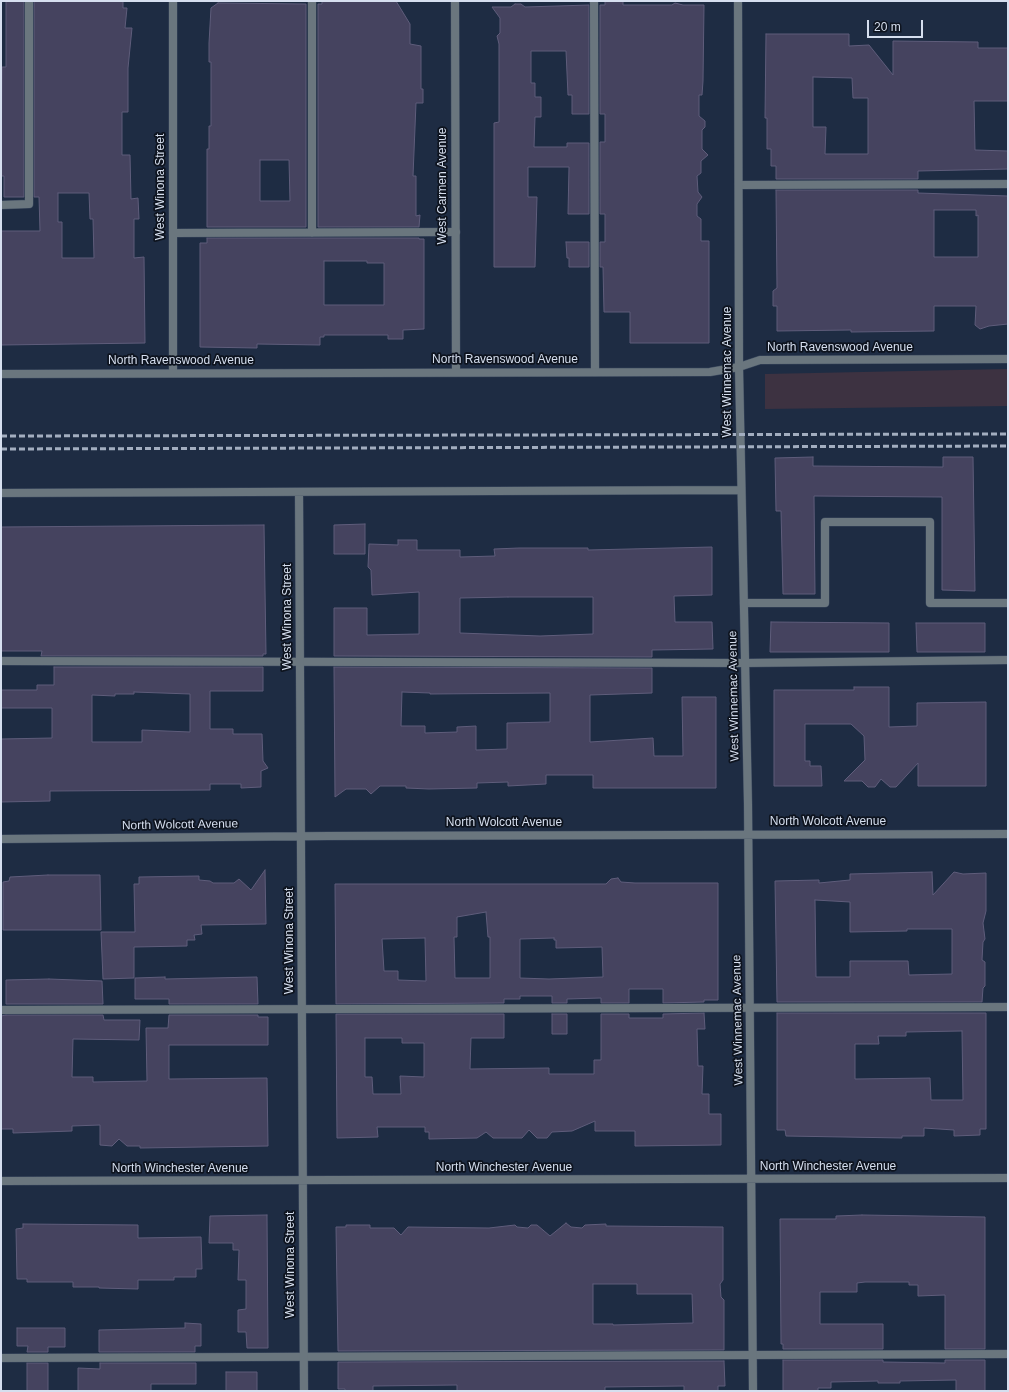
<!DOCTYPE html>
<html>
<head>
<meta charset="utf-8">
<style>
	body { margin:0 }
	#map { position:relative; width:1009px; height:1392px; overflow:hidden; background:#1e2c43; font-family:Arial,sans-serif }
	canvas { display:block }
	.frame { position:absolute; inset:0; border:2px solid #d6dfef; pointer-events:none }
	.scale { position:absolute; left:867px; top:20px; width:56px; height:18px; box-sizing:border-box; border:2px solid #d6dfef; border-top:0; padding-left:5px; font-size:12px; line-height:14px; white-space:nowrap; color:#d6dfef; -webkit-text-stroke:3px #0e141f; paint-order:stroke }
</style>
</head>
<body>
<div id="map">
<canvas width="1009" height="1392"></canvas>
<div class="frame"></div>
<div class="scale">20 m</div>
</div>
<script>
const context = document.querySelector('canvas').getContext('2d');
context.lineJoin = 'round';
function paint(path, color) {
  context.fillStyle = color;
  context.fill(path, 'evenodd');
}
function poly(rows) {
  const path = new Path2D();
  for (const r of rows) {
    path.moveTo(r[0], r[1]);
    for (let i = 2; i < r.length; i += 2) path.lineTo(r[i], r[i + 1]);
  }
  return path;
}
function stroke(path, color, width, dash) {
  context.strokeStyle = color;
  context.lineWidth = width;
  context.lineCap = dash ? 'butt' : 'round';
  context.setLineDash(dash || []);
  context.stroke(path);
}
function label(font, color, halo, rows, align = 'center') {
  context.font = font + ' Arial,sans-serif';
  context.lineWidth = 3.5;
  context.setLineDash([]);
  context.textBaseline = 'middle';
  context.strokeStyle = halo;
  context.fillStyle = color;
  for (const [text, x, y, turn = 0] of rows) {
    context.save();
    context.translate(x, y);
    context.rotate((+turn || 0) * Math.PI / 180);
    context.textAlign = isNaN(turn) ? turn : align;
    if (halo) context.strokeText(text, 0, 0);
    context.fillText(text, 0, 0);
    context.restore();
  }
}
const green = poly([
	[1008,369,1008,406,765,409,765,374]
]);
const building = poly([
	[6,1,24,1,24,197,4,197,4,176,1,176,2,67,6,67,6,1],
	[34,1,123,1,123,8,127,8,125,28,132,28,128,68,128,112,122,112,122,155,130,155,131,199,138,198,139,219,134,219,134,258,144,257,145,343,1,345,1,231,40,231,39,197,34,197,34,1],
	[58,193,89,193,90,219,93,219,94,258,62,258,62,222,58,222,58,193],
	[322,1,396,1,410,24,410,44,421,46,421,89,423,89,423,103,416,103,413,176,416,176,416,216,420,215,419,227,318,227,318,4,322,4,322,1],
	[605,1,623,1,623,5,672,5,675,3,683,5,704,5,703,81,702,95,699,95,699,116,705,121,705,127,702,130,702,149,708,155,701,161,701,173,697,176,698,192,702,197,697,204,697,216,701,219,701,241,709,241,709,343,630,343,630,312,604,312,603,267,600,267,600,242,605,242,605,214,600,214,600,142,605,142,605,114,600,114,600,5,605,5,605,1],
	[218,3,306,4,306,227,207,227,207,149,209,149,209,126,211,126,211,62,209,62,209,43,211,8,218,3],
	[260,160,289,160,290,201,260,201,260,160],
	[515,4,521,4,525,7,589,5,589,114,572,114,572,95,568,95,566,51,531,51,531,83,535,83,535,97,541,97,541,117,535,117,534,147,567,147,567,143,589,143,589,214,568,214,569,167,528,167,528,197,537,197,535,267,494,267,494,123,499,122,499,44,497,36,500,33,500,18,492,7,511,7,515,4],
	[766,34,849,34,849,46,869,45,893,75,893,41,978,42,978,48,1008,48,1008,101,974,101,975,150,1008,151,1008,169,918,171,918,179,776,179,776,166,771,166,771,149,767,149,767,118,765,118,766,34],
	[813,77,852,78,853,98,868,98,868,154,825,154,826,127,813,127,813,77],
	[776,190,918,190,918,193,1008,196,1008,324,989,326,980,329,975,325,976,306,934,306,934,331,851,332,851,330,777,331,777,306,773,306,773,291,777,288,776,190],
	[934,210,976,210,976,216,978,215,978,257,934,257,934,210],
	[207,238,419,238,419,239,424,239,424,329,403,330,403,339,388,339,388,335,324,335,324,337,320,337,320,345,257,344,257,348,200,347,200,243,207,243,207,238],
	[324,261,367,261,367,263,384,263,384,305,324,305,324,261],
	[566,242,589,242,589,267,569,267,569,258,567,258,566,242],
	[813,457,813,466,943,467,943,457,973,457,975,591,942,590,942,497,814,496,815,594,783,594,781,511,776,511,775,458,813,457],
	[365,524,365,554,334,554,334,525,365,524],
	[264,525,266,654,263,654,263,656,41,656,42,651,1,651,1,527,264,525],
	[398,540,417,540,417,550,460,550,460,557,495,556,494,549,519,548,588,548,588,550,712,547,712,595,674,596,675,622,712,622,713,649,652,650,652,657,334,656,334,608,367,608,367,635,419,634,419,592,372,595,371,570,368,567,369,544,398,545,398,540],
	[508,597,593,597,593,634,540,636,460,633,460,598,508,597],
	[771,622,889,623,889,652,770,652,771,622],
	[916,623,985,623,985,652,917,652,916,623],
	[54,667,263,667,263,691,210,691,210,729,233,729,233,734,262,734,263,761,268,768,261,771,261,787,241,788,241,784,210,784,210,790,50,791,50,801,1,802,1,739,52,738,52,708,1,708,1,690,37,690,37,685,54,685,54,667],
	[134,692,190,694,190,732,142,730,142,742,92,742,92,695,115,696,115,694,134,694,134,692],
	[334,667,652,668,652,693,590,695,590,742,653,738,654,756,683,756,682,697,716,697,716,788,593,788,593,775,546,775,546,784,508,786,508,782,477,783,477,788,429,789,406,788,406,786,380,786,371,794,366,789,346,789,335,797,334,667],
	[402,692,430,693,430,694,550,693,550,722,507,723,507,749,476,750,476,726,457,727,457,732,425,733,425,726,401,726,402,692],
	[854,687,889,687,889,727,917,726,917,703,986,702,986,786,918,786,918,763,896,787,890,787,881,779,875,787,868,787,862,781,844,781,865,760,864,736,851,724,805,724,805,761,810,761,810,766,821,766,822,786,774,786,774,690,854,690,854,687],
	[265,870,266,924,201,925,202,934,194,935,195,940,187,940,187,946,134,947,134,978,103,979,101,932,135,932,134,884,139,884,139,877,199,876,199,880,210,881,213,883,234,883,239,879,251,890,265,870],
	[932,872,933,895,954,872,963,874,986,873,986,911,983,923,985,939,983,942,982,960,985,962,985,986,983,988,982,1002,777,1002,775,881,819,880,819,883,850,880,850,874,932,872],
	[815,900,850,902,850,932,907,931,907,929,952,929,952,974,909,975,908,961,850,961,850,977,816,977,815,900],
	[48,875,100,875,101,930,3,930,3,882,9,881,10,877,48,875],
	[618,878,621,882,635,883,718,883,718,1000,704,1000,704,1002,663,1003,663,989,629,989,629,1003,601,1003,601,998,567,999,567,1003,552,1003,552,996,520,996,520,999,504,999,504,1003,336,1004,335,884,606,884,611,879,618,878],
	[486,912,488,937,490,937,490,978,455,978,454,937,457,937,457,917,486,912],
	[425,938,426,981,398,980,398,971,384,971,382,939,425,938],
	[554,938,554,940,556,940,556,948,602,947,603,977,549,979,520,978,520,939,554,938],
	[165,977,165,979,257,977,258,1004,169,1004,169,999,135,999,135,978,165,977],
	[49,979,102,981,103,1004,6,1004,6,980,49,979],
	[704,1013,705,1029,697,1029,698,1066,703,1066,702,1094,709,1094,709,1114,721,1114,721,1145,635,1146,635,1131,595,1131,595,1121,572,1131,552,1132,547,1138,537,1138,529,1130,522,1138,493,1138,486,1132,477,1138,429,1139,429,1132,425,1132,425,1127,377,1127,378,1137,337,1138,336,1014,504,1014,504,1038,471,1038,470,1069,549,1068,549,1074,594,1074,594,1060,601,1060,601,1014,629,1014,629,1018,663,1018,663,1014,704,1013],
	[365,1038,402,1038,402,1043,424,1043,424,1077,400,1076,401,1094,373,1094,372,1077,365,1077,365,1038],
	[777,1013,986,1013,986,1129,980,1129,980,1135,954,1136,954,1130,924,1128,924,1136,902,1136,902,1138,786,1136,785,1130,777,1130,777,1013],
	[962,1031,963,1100,931,1100,930,1078,855,1079,855,1044,879,1044,878,1036,906,1036,906,1032,962,1031],
	[552,1014,567,1014,567,1034,552,1034,552,1014],
	[6,1015,103,1015,104,1020,140,1020,139,1040,73,1039,72,1077,93,1077,93,1082,147,1081,146,1028,168,1028,169,1015,258,1015,258,1017,268,1017,268,1045,169,1045,169,1079,267,1078,268,1146,140,1148,140,1146,127,1146,119,1139,112,1146,100,1145,100,1125,72,1126,72,1131,13,1133,13,1129,1,1129,1,1016,6,1015],
	[267,1215,268,1348,247,1348,246,1332,238,1332,238,1310,246,1309,246,1280,238,1280,239,1250,233,1250,233,1243,209,1243,210,1216,267,1215],
	[862,1215,985,1217,985,1349,945,1349,945,1295,918,1296,918,1285,909,1285,909,1282,865,1282,857,1283,857,1292,820,1292,820,1324,883,1324,883,1349,783,1349,783,1344,781,1344,780,1219,836,1219,836,1216,862,1215],
	[566,1223,571,1227,582,1228,585,1225,606,1224,606,1226,723,1227,723,1280,720,1284,721,1297,724,1300,724,1350,338,1351,336,1227,346,1227,346,1225,370,1225,370,1228,394,1228,401,1235,408,1227,489,1228,515,1225,517,1227,528,1228,531,1225,537,1225,550,1236,566,1223],
	[593,1284,637,1284,637,1294,692,1294,693,1323,613,1325,613,1324,593,1324,593,1284],
	[23,1224,138,1225,138,1238,201,1237,202,1269,196,1269,196,1277,174,1277,174,1280,138,1280,138,1289,99,1288,99,1287,73,1287,73,1282,27,1282,27,1279,17,1279,16,1229,23,1228,23,1224],
	[185,1323,201,1324,201,1346,195,1346,195,1352,99,1352,99,1330,185,1328,185,1323],
	[17,1328,65,1328,65,1347,48,1347,48,1352,27,1352,28,1346,17,1346,17,1328],
	[783,1360,883,1360,883,1362,945,1363,945,1360,985,1360,985,1391,956,1391,956,1380,900,1381,900,1383,878,1383,878,1381,831,1382,831,1388,818,1388,818,1391,783,1391,783,1360],
	[724,1361,725,1386,718,1386,718,1391,684,1391,684,1386,605,1387,605,1391,457,1391,457,1385,373,1386,373,1391,345,1391,345,1389,338,1389,338,1362,724,1361],
	[27,1363,48,1363,48,1391,27,1391,27,1363],
	[100,1363,196,1363,196,1384,151,1384,151,1391,78,1391,78,1368,100,1369,100,1363],
	[226,1372,257,1372,257,1391,226,1391,226,1372]
]);
const service = poly([
	[312,1,312,233],
	[594,1,595,372],
	[739,185,1008,184],
	[1,205,29,204,29,1],
	[173,233,456,232],
	[744,603,825,603,825,522,930,522,930,603,1008,603],
	[1,661,745,663,1008,660],
	[1,1010,1008,1007],
	[1,1358,1008,1354]
]);
const minor = poly([
	[455,1,456,372],
	[738,1,739,367,748,804,753,1391],
	[173,373,173,1],
	[299,492,304,1391],
	[1,493,741,490],
	[1,839,329,836,1008,834],
	[1,1181,1008,1178]
]);
const tertiary = poly([
	[1,374,710,372,739,367,760,360,1008,359]
]);
const rail = poly([
	[1,436,1008,434],
	[1,449,1008,446]
]);
const streetNames = [
	["West Carmen Avenue",443,186,-90],
	["West Winona Street",161,187,-90],
	["North Ravenswood Avenue",840,348],
	["North Ravenswood Avenue",505,360],
	["North Ravenswood Avenue",181,361],
	["West Winnemac Avenue",728,372,-90],
	["West Winona Street",288,617,-90],
	["West Winnemac Avenue",734,696,-91],
	["North Wolcott Avenue",828,822],
	["North Wolcott Avenue",504,823],
	["North Wolcott Avenue",180,825,-1],
	["West Winona Street",290,941,-90],
	["West Winnemac Avenue",738,1020,-91],
	["North Winchester Avenue",828,1167],
	["North Winchester Avenue",504,1168],
	["North Winchester Avenue",180,1169],
	["West Winona Street",291,1265,-90]
];
paint(green, '#3d3241');
paint(building, '#45435f');
stroke(building, '#5f5d7b', 1);
stroke(service, '#3b495f', 9);
stroke(minor, '#3b495f', 9);
stroke(tertiary, '#3b495f', 9);
stroke(service, '#6a767e', 8);
stroke(minor, '#6a767e', 8);
stroke(tertiary, '#6a767e', 8);
stroke(rail, '#a3aec0', 3, [6, 3]);
label('12px', '#d6dfef', '#0e141f', streetNames);
</script>
</body>
</html>
